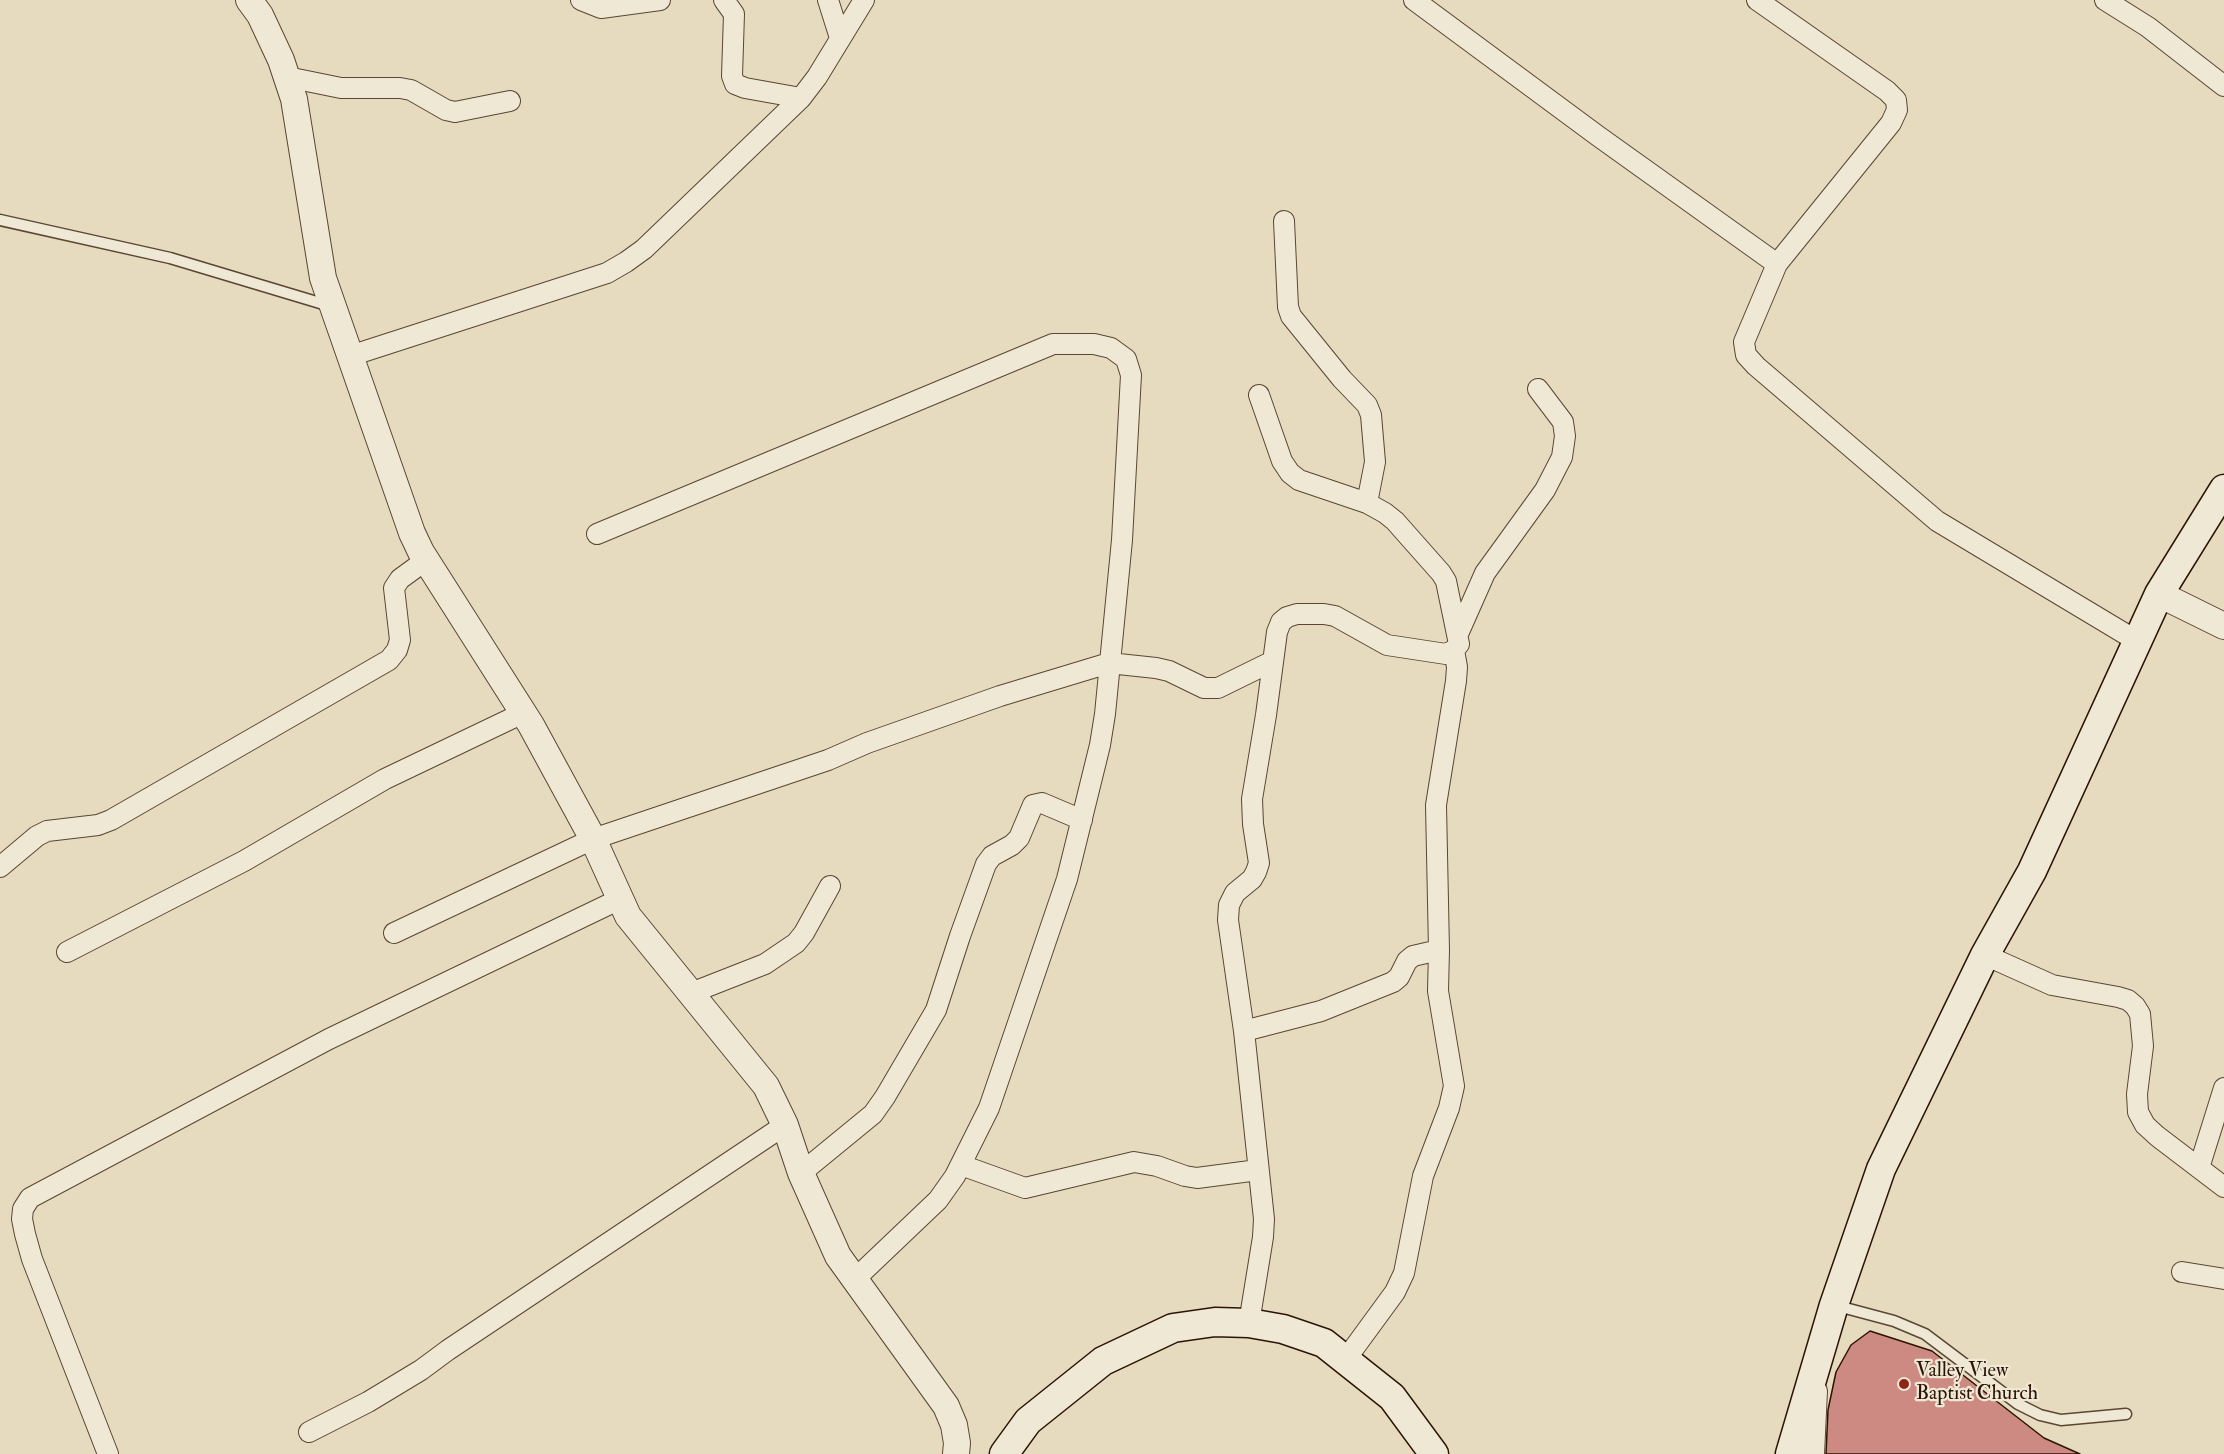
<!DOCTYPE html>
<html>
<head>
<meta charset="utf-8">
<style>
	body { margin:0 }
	canvas { display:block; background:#e6dbbe }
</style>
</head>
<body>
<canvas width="2224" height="1454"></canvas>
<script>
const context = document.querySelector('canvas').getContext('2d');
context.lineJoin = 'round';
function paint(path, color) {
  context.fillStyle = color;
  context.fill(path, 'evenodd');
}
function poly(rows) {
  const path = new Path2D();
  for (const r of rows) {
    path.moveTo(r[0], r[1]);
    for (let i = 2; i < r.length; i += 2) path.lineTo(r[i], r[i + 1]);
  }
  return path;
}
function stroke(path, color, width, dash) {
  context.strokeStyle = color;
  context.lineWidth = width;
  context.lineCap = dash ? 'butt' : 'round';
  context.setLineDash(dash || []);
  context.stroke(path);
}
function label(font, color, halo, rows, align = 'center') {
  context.font = font + ' "IM FELL Double Pica",serif';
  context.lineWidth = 4.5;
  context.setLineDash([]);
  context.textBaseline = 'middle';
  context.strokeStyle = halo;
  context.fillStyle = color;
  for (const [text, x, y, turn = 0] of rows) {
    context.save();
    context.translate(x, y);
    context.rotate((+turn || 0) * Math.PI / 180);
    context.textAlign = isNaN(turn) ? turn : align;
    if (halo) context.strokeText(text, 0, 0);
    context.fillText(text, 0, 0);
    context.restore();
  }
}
const building = poly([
	[1870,1331,1932,1351,2044,1438,2080,1454,1826,1454,1828,1410,1836,1372,1851,1345,1870,1331]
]);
const service = poly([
	[0,220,170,258,330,306],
	[1834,1305,1894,1321,1925,1334,2018,1404,2040,1415,2061,1420,2126,1414]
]);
const minor = poly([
	[581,0,601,8,660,0],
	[724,0,734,14,732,76,735,84,745,88,801,98],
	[828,0,840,38],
	[1414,0,1598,136,1777,264,1891,123,1897,110,1896,100,1887,91,1757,0],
	[2105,0,2148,27,2224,86],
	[287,77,341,88,400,88,411,90,446,110,455,112,510,101],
	[1284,221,1288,307,1291,316,1342,379,1367,405,1371,415,1375,462,1367,503],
	[1777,264,1744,342,1746,355,1756,366,1937,521,2137,641],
	[350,356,607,273,626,262,644,249,801,98,817,77,864,0],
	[597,534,1053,344,1094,344,1111,348,1126,359,1131,375,1122,540,1105,714,1100,745,1067,879,989,1108,955,1176,938,1200,855,1279],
	[1458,634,1485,573,1545,490,1562,457,1565,436,1563,422,1538,389],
	[0,867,37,836,47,831,98,825,111,820,389,660,397,650,400,640,394,588,400,579,426,560],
	[394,933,593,839,828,760,867,743,1000,696,1109,663,1156,668,1169,671,1204,688,1218,688,1273,661],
	[67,952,244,861,385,779,523,713],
	[1985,955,2052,985,2118,997,2128,1000,2135,1006,2140,1014,2143,1046,2137,1094,2138,1112,2145,1125,2157,1136,2224,1187],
	[691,993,765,964,796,943,804,933,830,886],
	[1244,1031,1321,1011,1393,982,1399,977,1407,961,1413,956,1439,950],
	[961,1165,1025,1188,1134,1162,1157,1166,1185,1176,1197,1178,1258,1170],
	[2199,1168,2224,1088],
	[801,1173,873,1114,885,1097,936,1010,960,936,986,864,992,856,1012,845,1019,838,1033,805,1042,803,1082,820],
	[2182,1272,2224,1279],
	[1249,1323,1263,1237,1264,1219,1244,1031,1228,920,1229,905,1235,893,1252,879,1256,872,1259,863,1253,824,1252,799,1266,715,1277,632,1281,622,1287,617,1297,614,1324,614,1335,616,1387,645,1446,654,1454,650,1459,644,1446,581,1441,573,1395,521,1385,513,1367,503,1299,480,1290,473,1282,461,1259,395],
	[1346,1359,1395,1292,1404,1273,1423,1176,1449,1108,1454,1086,1438,991,1439,950,1436,805,1456,681,1457,667,1454,650],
	[309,1432,368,1402,421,1370,448,1350,785,1125],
	[108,1454,32,1259,25,1234,22,1219,23,1209,30,1198,329,1039,620,899],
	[1814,1454,1817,1391]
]);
const tertiary = poly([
	[249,0,260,15,281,60,294,99,323,278,412,533,421,552,531,725,593,839,628,916,766,1086,785,1125,801,1173,838,1256,946,1406,954,1425,957,1443,956,1454],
	[2159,594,2224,626]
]);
const secondary = poly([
	[1004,1454,1028,1421,1103,1361,1173,1328,1215,1322,1249,1323,1283,1329,1324,1343,1392,1397,1434,1454],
	[1790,1454,1834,1305,1881,1169,1985,955,2032,871,2159,594,2224,489]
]);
const markers = [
	[1904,1384,6,"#8f2418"]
];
const poiNames = [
	["Valley View",1916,1372],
	["Baptist Church",1916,1395]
];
paint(building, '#cc8a82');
stroke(building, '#2c1405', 1.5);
stroke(service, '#5a4633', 13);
stroke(minor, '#5a4633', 22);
stroke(tertiary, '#5a4633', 28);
stroke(secondary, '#2c1405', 31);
stroke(service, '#efe8d5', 10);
stroke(minor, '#efe8d5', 20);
stroke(tertiary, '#efe8d5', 26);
stroke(secondary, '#efe8d5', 28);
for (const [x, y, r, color] of markers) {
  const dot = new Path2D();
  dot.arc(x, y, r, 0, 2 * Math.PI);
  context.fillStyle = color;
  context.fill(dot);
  stroke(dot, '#efe8d5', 2);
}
label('20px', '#2c1405', '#efe8d5', poiNames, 'left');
</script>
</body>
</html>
